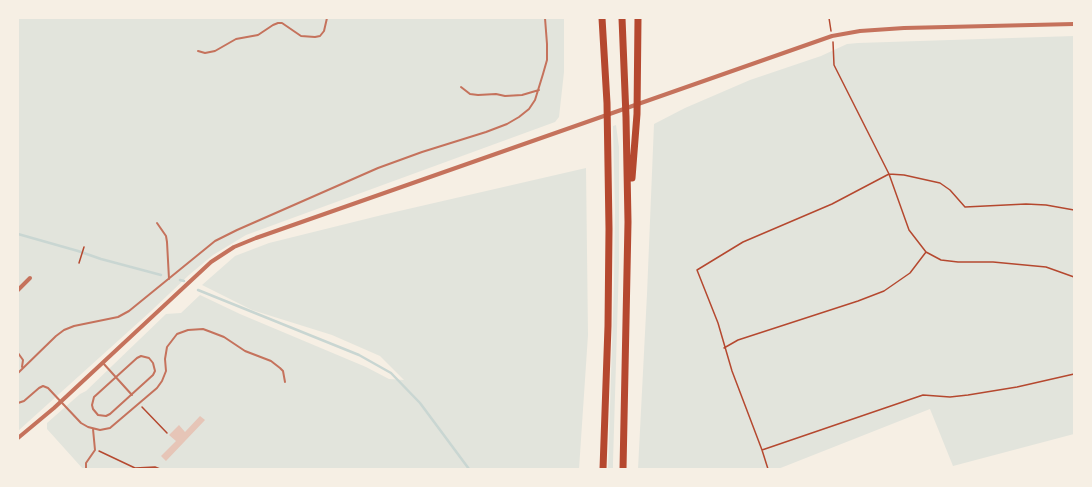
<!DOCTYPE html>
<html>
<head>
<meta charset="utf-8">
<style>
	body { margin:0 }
	#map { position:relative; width:1092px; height:487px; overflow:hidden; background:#f6efe4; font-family:"Noto Sans",sans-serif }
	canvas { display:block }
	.frame { position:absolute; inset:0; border:19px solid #f6efe4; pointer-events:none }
</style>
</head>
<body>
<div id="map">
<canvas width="1092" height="487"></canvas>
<div class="frame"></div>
</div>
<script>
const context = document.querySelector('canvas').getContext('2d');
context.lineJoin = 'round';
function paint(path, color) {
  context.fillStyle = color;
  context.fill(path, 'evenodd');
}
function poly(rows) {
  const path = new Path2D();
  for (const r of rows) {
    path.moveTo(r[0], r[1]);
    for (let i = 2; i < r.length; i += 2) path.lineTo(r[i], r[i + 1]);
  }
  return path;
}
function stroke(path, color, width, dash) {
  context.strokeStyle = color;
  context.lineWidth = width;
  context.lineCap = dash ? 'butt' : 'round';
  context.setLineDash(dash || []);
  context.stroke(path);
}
const green = poly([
	[18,18,564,18,564,72,559,117,555,122,246,235,213,255,189,275,150,312,18,431],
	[1074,36,1074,434,953,466,930,409,778,469,638,469,647,294,654,124,685,108,750,80,821,56,847,44,858,43],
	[616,125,619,147,619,263,613,462,613,469,608,469,614,283,615,212,613,126],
	[586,168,588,335,579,469,83,469,47,429,47,423,80,394,86,391,166,314,181,313,200,295,240,314,366,367,389,379,404,380,380,356,332,335,252,310,202,285,235,256,269,243,382,215]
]);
const stream = poly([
	[18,234,78,251,101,259,161,275],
	[180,280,184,281],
	[198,290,359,355,391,373,420,403,469,469]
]);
const building = poly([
	[200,416,205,420,166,461,161,456,176,441,169,435,179,425,185,432]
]);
const path = poly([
	[829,18,831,31],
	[833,42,834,65,889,174,909,230,926,252,941,260,958,262,993,262,1046,267,1074,277],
	[79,263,84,247],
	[724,348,738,340,858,301,884,291,910,273,926,252],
	[142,407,167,433],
	[762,450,732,371,718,323,697,270,743,242,832,204,889,174,904,175,940,183,950,190,965,207,1026,204,1046,205,1074,210],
	[99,451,135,468,155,467,160,469],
	[768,469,762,450,923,395,950,397,968,395,1017,387,1074,374]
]);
const service = poly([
	[198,51,205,53,215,51,236,39,258,35,273,25,278,23,282,23,301,36,315,37,320,36,324,31,327,18],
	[461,87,470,94,478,95,496,94,505,96,522,95,539,90],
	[157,223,166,236,167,242,169,279],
	[18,353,23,360,22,367],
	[141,356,149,358,153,363,155,371,153,375,110,414,106,416,98,415,93,409,92,405,94,397,137,358,141,356],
	[103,363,132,395],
	[18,373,56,336,64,330,74,326,118,317,129,311,215,241,237,230,378,168,422,152,486,132,507,124,519,117,529,109,535,100,543,74,547,60,547,44,545,18],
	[18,403,24,401,39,388,43,386,48,388,81,423,88,427,100,430,110,428,157,388,162,381,166,371,165,359,167,347,177,334,188,330,203,329,211,332,224,337,245,351,271,361,280,368,283,371,285,382],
	[86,469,86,463,95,450,93,429]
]);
const minor = poly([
	[18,290,30,278],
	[18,438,54,408,211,262,234,247,256,238,832,36,860,31,904,28,1074,24]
]);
const motorway = poly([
	[602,18,607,103,609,229,608,326,603,469],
	[622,18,626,117,628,222,623,469],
	[632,178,637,114,638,18]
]);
paint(green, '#e2e4dc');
stroke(stream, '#c9d6d2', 2.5);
paint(building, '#e6c5b7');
stroke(path, '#b5482f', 1.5);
stroke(service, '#c5725c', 2);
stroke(minor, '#c5725c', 4);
stroke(motorway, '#b5482f', 7);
</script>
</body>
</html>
